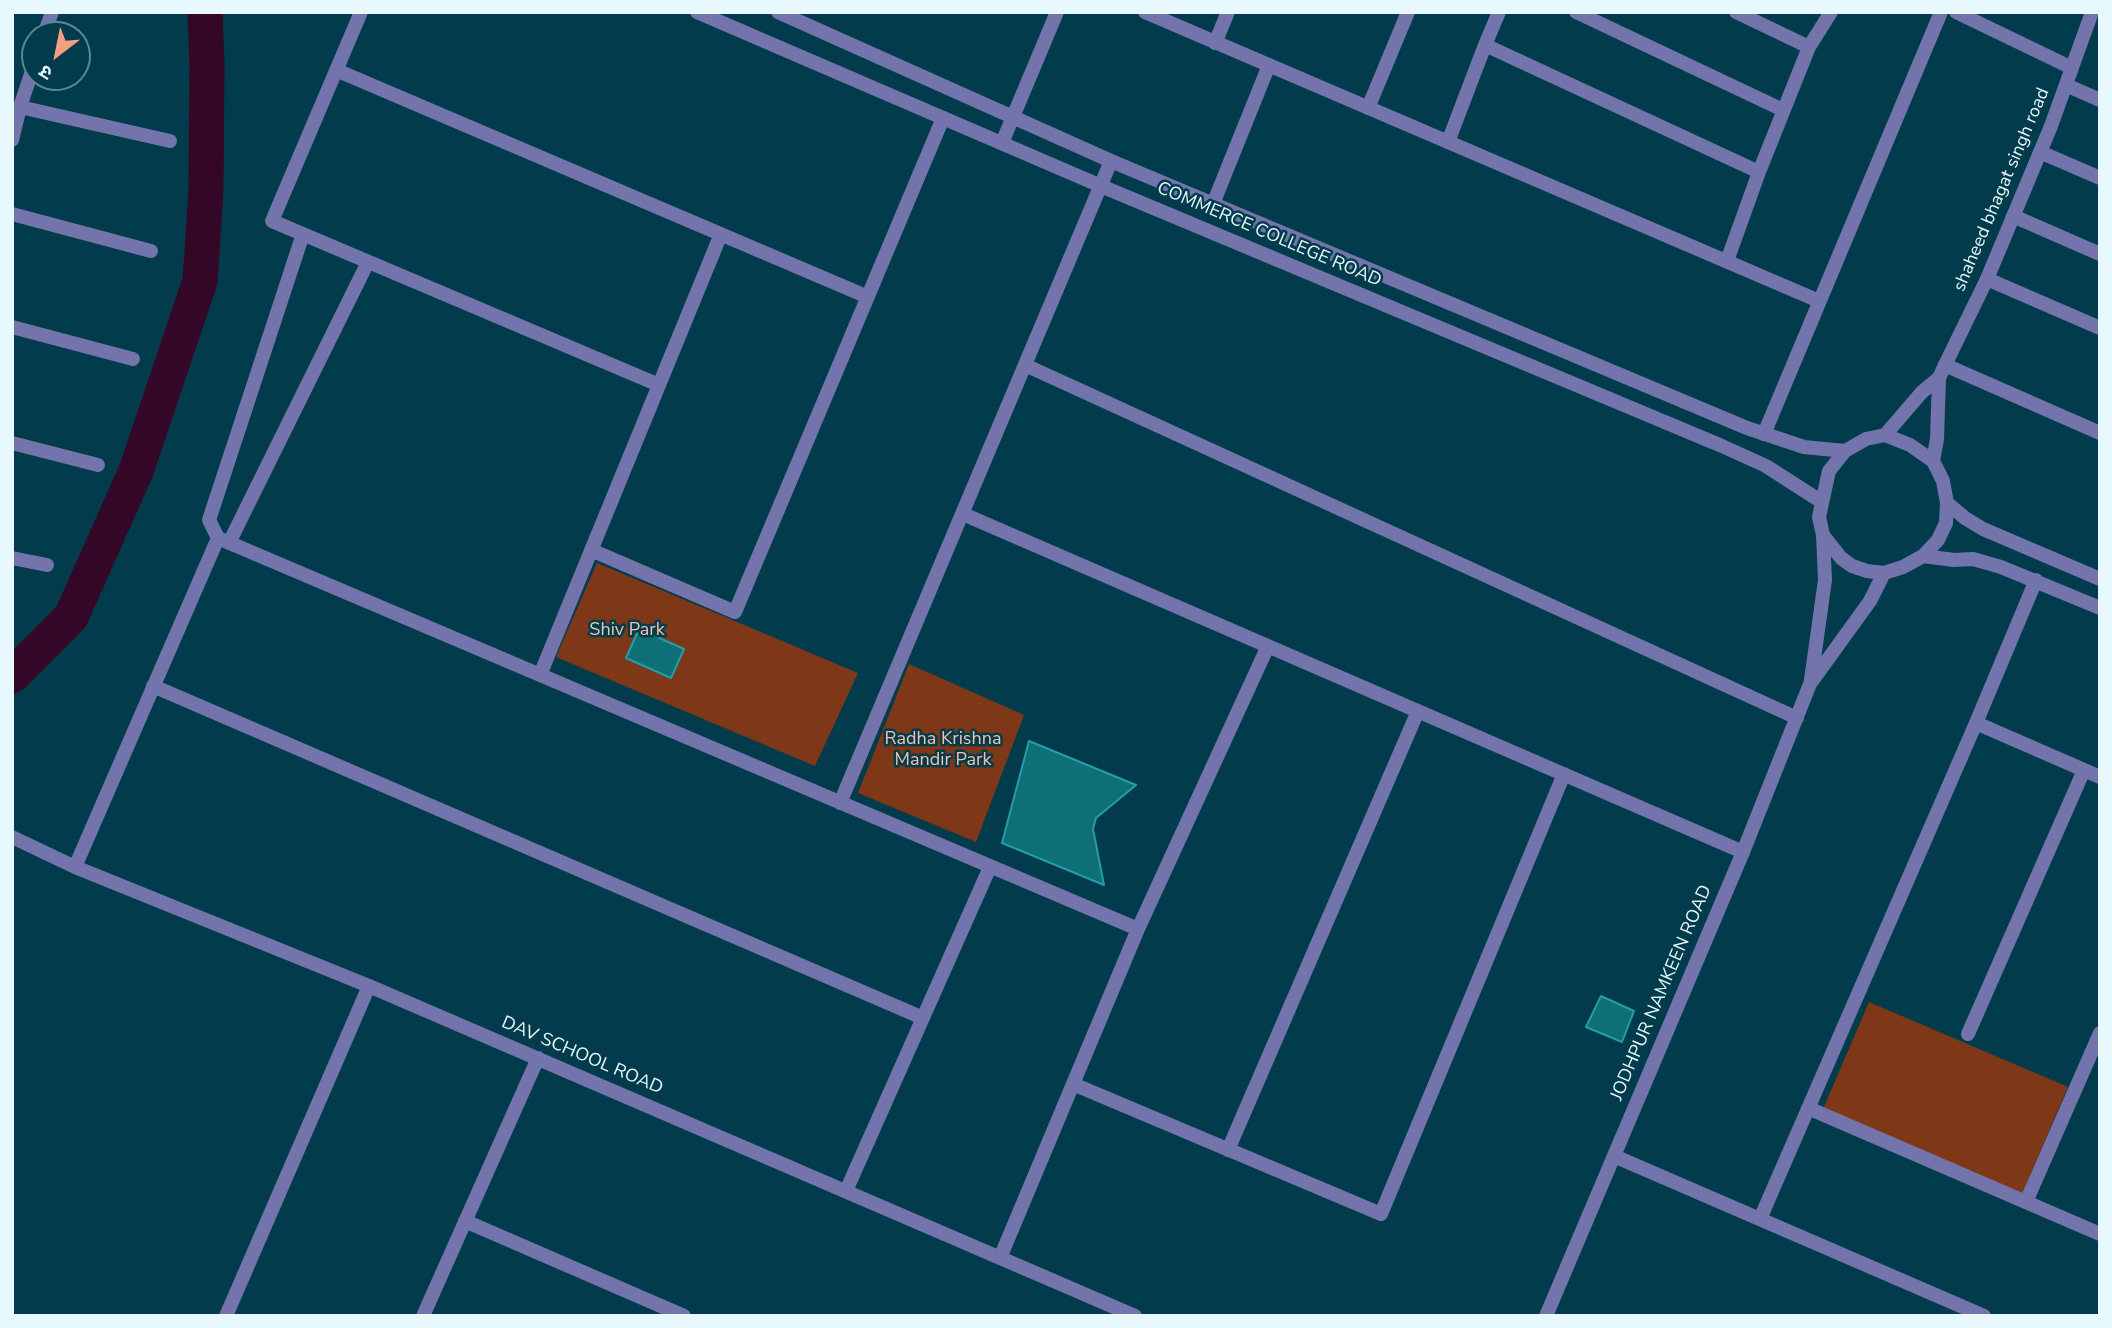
<!DOCTYPE html>
<html>
<head>
<meta charset="utf-8">
<style>
	body { margin:0 }
	#map { position:relative; width:2112px; height:1328px; overflow:hidden; background:#023c4c; font-family:"Nunito Sans","Noto Sans Devanagari",sans-serif }
	canvas { display:block }
	.frame { position:absolute; inset:0; border:14px solid #e7f8ff; pointer-events:none }
	.north { position:absolute; left:21px; top:21px; width:70px; height:70px; box-sizing:border-box; background:#023c4c; border:2px solid #5e8794; border-radius:50%; rotate:212deg; font-size:19px; font-weight:700; line-height:28px; text-align:center; color:#e7f8ff }
	.north::after { content:''; display:block; margin:auto; width:24px; height:32px; background:#f2a07f; clip-path:polygon(50% 0,100% 100%,50% 72%,0 100%) }
</style>
</head>
<body>
<div id="map">
<canvas width="2112" height="1328"></canvas>
<div class="frame"></div>
<div class="north">उ</div>
</div>
<script>
const context = document.querySelector('canvas').getContext('2d');
context.lineJoin = 'round';
function paint(path, color) {
  context.fillStyle = color;
  context.fill(path, 'evenodd');
}
function poly(rows) {
  const path = new Path2D();
  for (const r of rows) {
    path.moveTo(r[0], r[1]);
    for (let i = 2; i < r.length; i += 2) path.lineTo(r[i], r[i + 1]);
  }
  return path;
}
function stroke(path, color, width, dash) {
  context.strokeStyle = color;
  context.lineWidth = width;
  context.lineCap = dash ? 'butt' : 'round';
  context.setLineDash(dash || []);
  context.stroke(path);
}
function label(font, color, halo, rows, align = 'center') {
  context.font = font + ' "Nunito Sans",sans-serif';
  context.lineWidth = 5;
  context.setLineDash([]);
  context.textBaseline = 'middle';
  context.strokeStyle = halo;
  context.fillStyle = color;
  for (const [text, x, y, turn = 0] of rows) {
    context.save();
    context.translate(x, y);
    context.rotate((+turn || 0) * Math.PI / 180);
    context.textAlign = isNaN(turn) ? turn : align;
    if (halo) context.strokeText(text, 0, 0);
    context.fillText(text, 0, 0);
    context.restore();
  }
}
const green = poly([
	[597,563,858,673,815,766,556,657],
	[909,664,1024,715,976,842,858,793],
	[1869,1002,2068,1087,2022,1194,1823,1109]
]);
const river = poly([
	[12,676,71,617,136,471,200,281,206,190,207,64,205,12]
]);
const building = poly([
	[639,629,684,649,671,678,626,658,639,629],
	[1029,741,1136,785,1096,818,1093,829,1104,885,1002,843,1029,741],
	[1601,996,1634,1011,1622,1042,1586,1027,1601,996]
]);
const minor = poly([
	[361,12,272,221,659,385],
	[1145,12,1819,301],
	[1576,12,1783,110],
	[1736,12,1809,47],
	[1956,12,2072,68],
	[44,35,52,12],
	[1215,43,1228,12],
	[1485,45,1759,172],
	[336,70,868,297],
	[2066,85,2100,100],
	[20,107,170,141],
	[1368,108,1408,12],
	[12,140,20,107,35,62],
	[1448,142,1485,45,1499,12],
	[1002,143,1057,12],
	[2040,152,2100,178],
	[1213,204,1269,65],
	[12,214,151,251],
	[2013,216,2100,254],
	[303,234,209,520,218,538,1138,929],
	[1727,261,1759,172,1809,47,1831,12],
	[1987,279,2100,328],
	[12,327,133,359],
	[1025,365,1797,718],
	[1945,365,2100,433],
	[1764,434,1941,12],
	[12,443,98,465],
	[963,514,1743,852],
	[229,543,368,262],
	[591,550,735,612,943,118],
	[12,558,47,565],
	[540,675,721,234],
	[153,686,923,1018],
	[1976,723,2100,777],
	[840,803,1111,161],
	[12,837,75,867,369,986,1135,1316],
	[75,867,218,538],
	[1968,1034,2084,770],
	[1073,1084,1381,1214,1564,774],
	[1808,1108,2100,1234],
	[1228,1150,1418,711],
	[1614,1156,1984,1316],
	[846,1191,990,867],
	[2026,1202,2100,1033],
	[1760,1219,1976,723,2036,580],
	[465,1221,684,1316],
	[1000,1258,1138,929,1268,646],
	[226,1316,369,986],
	[423,1316,538,1058]
]);
const tertiary = poly([
	[697,12,1101,186,1722,446,1766,466,1822,502],
	[778,12,1111,161,1747,428,1804,447,1845,451],
	[1885,435,1922,392,1939,378,1945,365,1987,279,2051,126,2092,12],
	[1885,435,1910,445,1933,461,1943,481,1947,503,1946,523,1938,540,1923,556,1903,567,1884,573,1867,571,1852,566,1841,558,1823,535,1819,517,1829,471,1845,451,1866,439,1885,435],
	[1933,461,1937,439,1939,378],
	[1947,503,1965,518,1983,529,2100,579],
	[1923,556,1954,560,1973,559,2001,567,2100,608],
	[1811,680,1825,580,1823,535],
	[1546,1316,1743,852,1810,684,1870,601,1884,573]
]);
const streetNames = [
	["shaheed bhagat singh road",2002,190,-67],
	["COMMERCE COLLEGE ROAD",1269,235,23],
	["JODHPUR NAMKEEN ROAD",1662,993,-67],
	["DAV SCHOOL ROAD",582,1056,23]
];
const parkNames = [
	["Shiv Park",627,631],
	["Radha Krishna",943,740],
	["Mandir Park",943,761]
];
paint(green, '#7e3818');
stroke(river, '#330725', 35);
paint(building, '#0f6f76');
stroke(building, '#239da7', 2);
stroke(minor, '#7474ad', 14);
stroke(tertiary, '#7474ad', 14);
label('18px', '#e7f8ff', '#023c4c', streetNames);
label('18px', '#f4c2ad', '#023c4c', parkNames);
</script>
</body>
</html>
